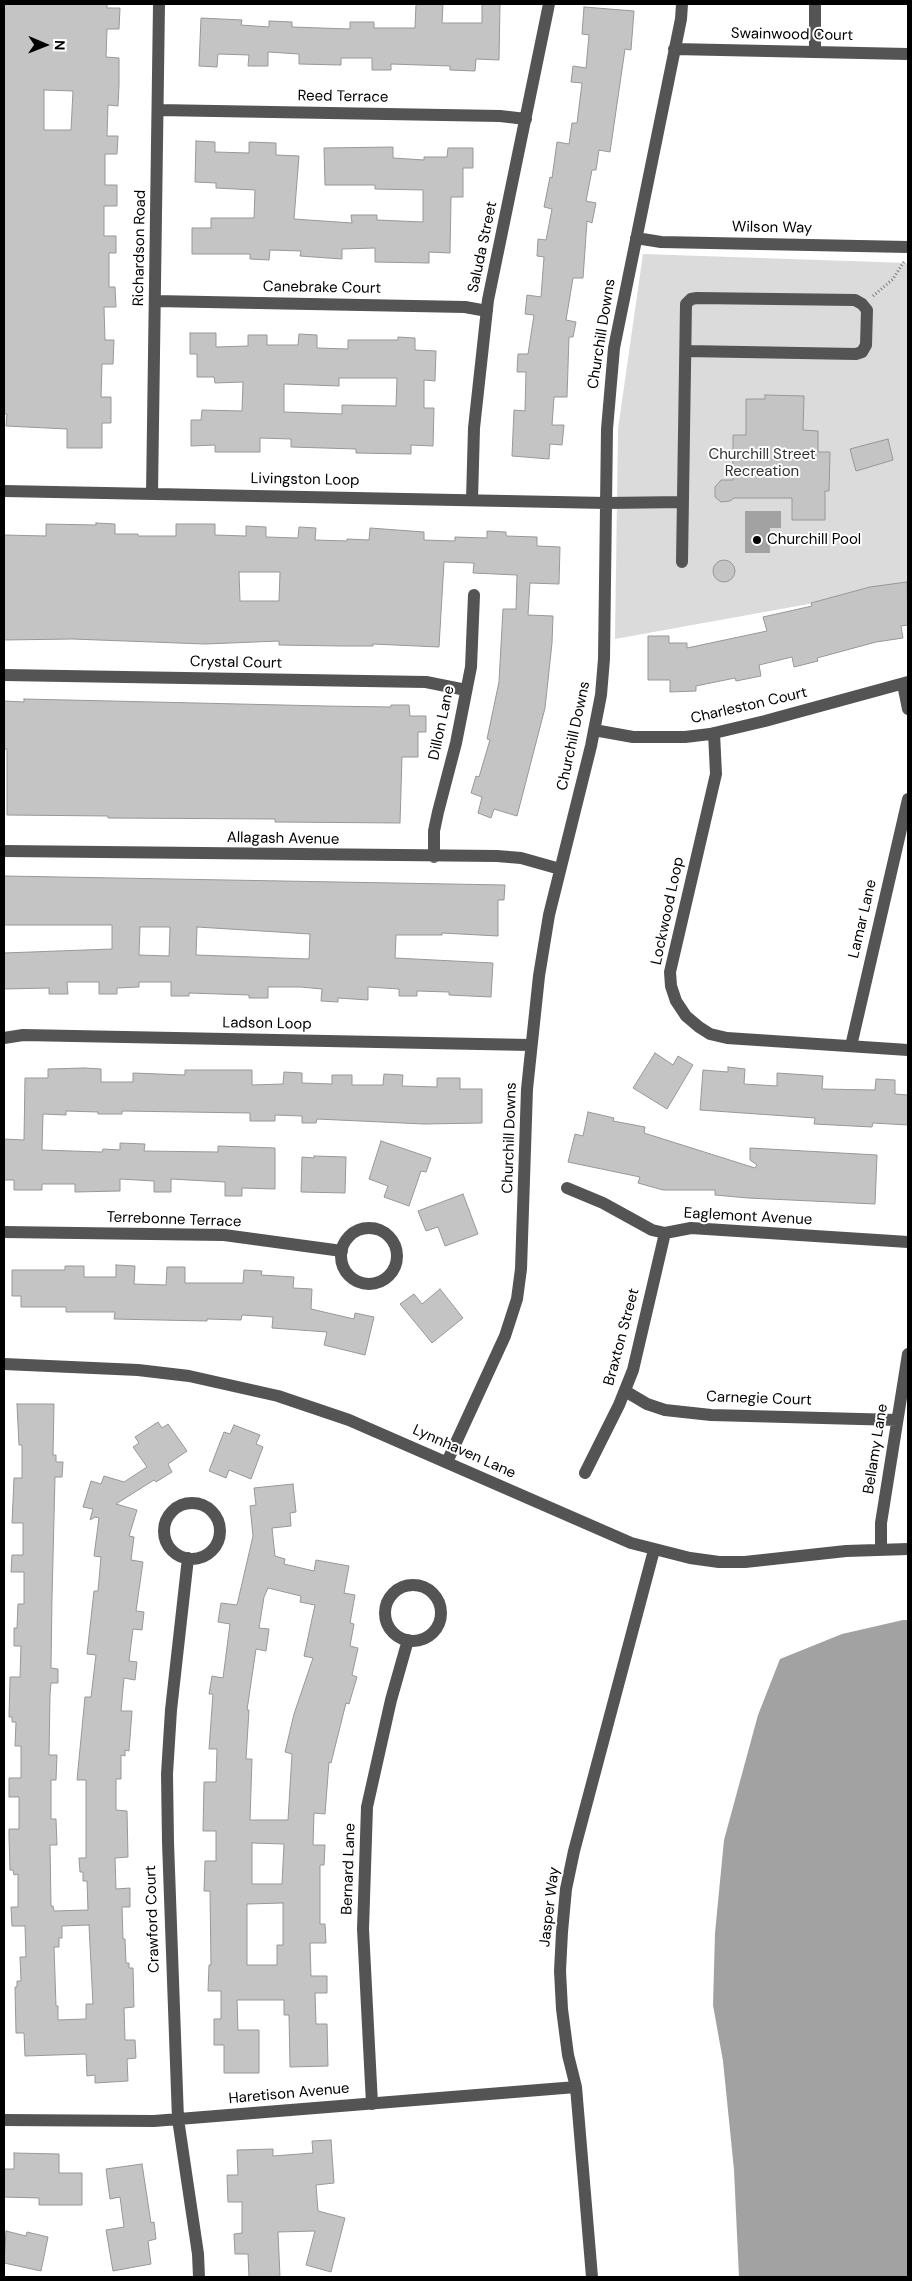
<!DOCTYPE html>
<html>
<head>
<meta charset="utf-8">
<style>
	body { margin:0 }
	#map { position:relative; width:912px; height:2281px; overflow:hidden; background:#fff; font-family:"DM Sans",sans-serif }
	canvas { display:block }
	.frame { position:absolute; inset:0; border:5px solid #000; pointer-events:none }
	.north { position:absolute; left:20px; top:20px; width:50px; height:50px; -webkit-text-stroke:4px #fff; paint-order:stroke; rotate:91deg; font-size:14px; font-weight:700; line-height:20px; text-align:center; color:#000 }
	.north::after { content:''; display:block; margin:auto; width:18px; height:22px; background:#000; clip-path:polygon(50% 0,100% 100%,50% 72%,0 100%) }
</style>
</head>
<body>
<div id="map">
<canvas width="912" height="2281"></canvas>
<div class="frame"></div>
<div class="north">N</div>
</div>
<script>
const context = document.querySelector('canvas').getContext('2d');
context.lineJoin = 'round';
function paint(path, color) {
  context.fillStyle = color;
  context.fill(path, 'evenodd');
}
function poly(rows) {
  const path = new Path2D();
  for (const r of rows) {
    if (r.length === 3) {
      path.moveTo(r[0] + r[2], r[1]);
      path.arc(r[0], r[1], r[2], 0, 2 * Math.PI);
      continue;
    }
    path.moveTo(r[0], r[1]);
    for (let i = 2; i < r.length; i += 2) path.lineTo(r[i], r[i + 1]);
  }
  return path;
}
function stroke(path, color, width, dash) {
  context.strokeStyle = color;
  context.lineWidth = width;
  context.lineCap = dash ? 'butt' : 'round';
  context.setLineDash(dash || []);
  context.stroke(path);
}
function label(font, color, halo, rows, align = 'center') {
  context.font = font + ' "DM Sans",sans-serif';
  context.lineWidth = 4;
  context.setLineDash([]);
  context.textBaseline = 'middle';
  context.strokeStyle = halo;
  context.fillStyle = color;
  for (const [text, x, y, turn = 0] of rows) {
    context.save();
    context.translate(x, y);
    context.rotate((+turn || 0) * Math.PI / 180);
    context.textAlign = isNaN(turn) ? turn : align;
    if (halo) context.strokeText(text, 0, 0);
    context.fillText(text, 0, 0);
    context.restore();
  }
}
const green = poly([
	[643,254,908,263,908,586,615,639,618,429]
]);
const water = poly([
	[745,511,781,511,781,528,770,528,770,553,745,553],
	[903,1620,908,1620,908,2277,739,2277,734,2170,723,2061,713,2005,715,1933,724,1840,758,1715,780,1659,842,1634]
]);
const building = poly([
	[4,4,107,4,107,8,120,8,119,29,107,29,106,57,119,58,119,85,118,106,108,105,107,136,118,136,117,154,105,154,105,185,117,185,117,206,104,206,104,236,116,236,116,253,109,253,109,287,115,287,116,307,104,307,105,340,114,340,113,364,102,364,101,397,111,397,111,423,102,423,102,448,67,448,67,429,6,426,7,414,4,414,4,4],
	[44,90,73,91,71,130,44,130,44,90],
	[416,4,443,4,442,23,482,23,482,4,500,4,499,60,476,59,475,71,450,70,450,66,391,64,391,70,372,70,372,58,341,58,341,65,299,64,299,54,268,52,268,66,248,66,249,55,218,54,217,67,199,66,201,18,242,20,241,25,269,27,269,21,292,22,292,27,350,29,350,22,374,22,374,28,415,28,416,4],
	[584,7,634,11,631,50,625,49,610,152,599,150,596,170,592,170,586,201,596,203,592,223,587,221,583,278,573,278,566,320,576,322,573,337,569,337,567,397,554,397,552,425,564,425,562,445,550,444,549,459,512,456,514,410,525,411,526,372,517,372,518,354,528,354,534,315,525,314,527,295,541,297,544,257,537,256,538,239,546,240,552,209,544,207,550,177,552,178,557,142,569,144,572,123,577,123,582,83,571,82,573,66,586,68,589,35,582,34,584,7],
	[196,141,215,142,215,152,249,153,249,142,276,143,276,155,299,156,294,219,352,223,351,215,377,215,377,220,423,222,423,190,375,189,375,185,325,185,324,148,393,147,393,158,424,160,424,157,447,157,448,148,473,148,473,168,463,168,463,197,451,197,450,253,429,252,429,263,375,262,375,248,342,249,342,259,300,256,301,251,270,250,269,260,250,259,250,254,192,254,192,228,211,228,211,218,254,218,255,190,216,188,216,183,195,182,196,141],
	[190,333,216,333,216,347,248,346,248,335,267,335,267,345,298,345,299,334,317,335,317,348,348,349,348,340,398,340,398,337,415,338,415,350,436,351,435,381,424,380,424,408,434,408,433,446,411,445,411,454,356,453,356,449,291,447,291,439,260,438,260,452,215,452,215,445,191,446,191,420,201,420,202,410,242,411,243,382,215,383,214,377,197,377,197,354,190,354,190,333],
	[339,378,397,378,396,406,342,405,342,414,284,412,284,384,339,386,339,378],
	[765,395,804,396,803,430,818,431,818,452,830,452,829,491,825,491,825,520,792,520,792,498,734,498,730,501,721,502,715,497,715,487,721,480,733,480,733,435,746,435,746,399,765,399,765,395],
	[888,439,893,460,856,471,850,449,888,439],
	[96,523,115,524,115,534,138,534,138,536,176,536,176,524,215,524,215,535,246,536,246,526,266,527,266,537,298,538,299,527,316,528,315,540,347,541,347,539,369,540,370,528,424,532,424,540,455,541,455,537,487,538,487,531,506,532,506,536,537,537,537,546,560,547,559,584,530,583,528,615,553,616,552,643,545,708,517,816,494,809,491,818,478,813,482,797,471,793,476,776,479,777,490,740,487,739,499,682,503,609,516,609,517,575,473,573,474,563,444,562,439,647,373,644,373,646,340,646,279,645,279,641,205,644,72,639,4,640,4,535,46,536,46,524,96,525,96,523],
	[239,572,280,572,279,601,240,601,239,572],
	[724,571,11],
	[907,582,908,625,901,626,903,638,876,642,817,658,818,661,794,667,792,657,759,665,761,676,736,681,735,678,696,686,696,691,670,692,670,680,648,680,648,636,669,636,669,643,687,643,687,648,767,631,763,617,812,606,811,603,870,587,907,582],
	[24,699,325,706,391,707,391,705,409,705,410,716,426,716,426,732,418,732,418,757,402,757,400,823,275,822,275,819,108,818,108,816,7,815,7,749,4,749,4,701,24,702,24,699],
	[4,876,505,885,504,900,498,900,498,936,442,933,442,935,396,935,395,958,493,963,491,997,449,995,449,992,417,991,417,996,399,996,399,989,368,987,368,1000,338,998,338,1002,321,1001,322,989,301,987,268,987,268,998,249,998,249,995,189,993,189,996,171,996,171,982,139,982,139,987,117,988,117,994,99,994,99,982,67,982,68,994,49,994,49,988,4,989,4,953,112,949,112,925,4,925,4,876],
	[140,927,170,927,169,956,139,955,140,927],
	[197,927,310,934,309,959,196,955,197,927],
	[655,1053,673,1065,678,1056,693,1065,667,1109,633,1088,655,1053],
	[728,1067,745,1069,744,1084,777,1086,777,1073,823,1076,822,1089,875,1090,876,1079,895,1080,895,1094,908,1095,908,1125,873,1123,872,1127,814,1124,815,1118,700,1110,703,1070,728,1072,728,1067],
	[84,1068,101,1069,101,1082,133,1082,133,1073,185,1075,185,1070,252,1070,252,1085,283,1084,284,1072,302,1073,302,1083,332,1084,332,1075,352,1075,352,1085,383,1085,384,1074,403,1075,402,1086,437,1087,437,1078,460,1078,460,1089,482,1089,482,1123,424,1124,317,1119,316,1123,302,1123,302,1116,275,1115,275,1121,250,1121,250,1113,122,1111,122,1114,98,1114,98,1112,66,1111,66,1115,43,1114,42,1150,102,1152,103,1149,120,1150,120,1143,145,1144,144,1151,218,1152,218,1146,275,1148,275,1189,242,1188,242,1196,225,1196,225,1182,171,1179,171,1192,154,1192,154,1181,120,1179,120,1191,75,1192,75,1184,42,1184,42,1190,14,1190,14,1180,4,1180,4,1139,24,1140,25,1078,48,1078,48,1069,84,1068],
	[588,1112,614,1118,613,1121,645,1127,644,1133,755,1168,757,1165,750,1160,750,1148,877,1155,875,1204,748,1198,715,1195,715,1190,663,1190,638,1183,640,1177,568,1162,575,1134,583,1136,588,1112],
	[381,1141,431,1158,426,1172,421,1171,409,1206,384,1197,388,1186,369,1179,381,1141],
	[314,1156,346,1157,345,1193,301,1192,302,1157,314,1158,314,1156],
	[463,1194,478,1234,445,1246,438,1227,426,1231,418,1211,463,1194],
	[116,1265,135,1266,134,1284,166,1285,167,1267,185,1267,185,1283,243,1283,244,1270,262,1271,261,1275,294,1277,293,1288,312,1289,311,1309,354,1319,355,1313,374,1317,365,1355,324,1345,327,1332,272,1328,273,1317,242,1315,241,1320,207,1319,207,1321,114,1319,115,1312,66,1312,66,1307,21,1307,21,1296,12,1296,12,1270,65,1270,65,1266,84,1266,84,1277,116,1277,116,1265],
	[440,1289,463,1318,432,1343,400,1304,414,1294,422,1304,440,1289],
	[17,1404,54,1404,53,1455,56,1455,56,1462,63,1462,62,1477,55,1477,52,1597,51,1668,58,1669,58,1683,51,1683,50,1695,49,1755,57,1755,56,1780,51,1780,51,1819,56,1819,57,1845,50,1845,51,1906,53,1906,54,1911,88,1910,87,1881,83,1881,83,1872,80,1872,79,1858,86,1858,86,1780,77,1780,85,1697,91,1697,96,1655,87,1654,94,1591,98,1591,101,1557,94,1556,99,1518,95,1517,90,1520,93,1509,83,1507,91,1481,101,1484,104,1476,124,1482,147,1467,133,1447,139,1443,135,1437,158,1422,162,1428,168,1424,187,1451,168,1464,172,1472,156,1482,154,1480,116,1504,137,1510,129,1536,134,1537,131,1560,143,1562,136,1611,144,1612,142,1630,133,1629,129,1661,137,1662,135,1680,124,1678,121,1711,132,1711,129,1751,125,1750,125,1756,121,1755,121,1779,116,1779,116,1810,127,1811,128,1857,115,1858,116,1889,130,1888,130,1907,122,1907,123,1939,125,1939,126,1963,129,1963,129,1968,133,1968,134,2007,124,2008,125,2040,135,2040,136,2058,127,2059,128,2081,95,2083,95,2075,87,2076,86,2054,25,2056,24,2033,16,2033,15,1987,17,1987,17,1981,21,1981,20,1957,26,1957,25,1926,12,1926,11,1907,18,1907,18,1874,14,1875,13,1870,10,1870,9,1836,9,1829,19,1829,19,1797,9,1797,9,1778,21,1778,21,1746,15,1746,16,1722,12,1722,12,1717,9,1717,10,1677,20,1677,21,1646,14,1646,14,1628,17,1628,18,1604,24,1604,24,1572,11,1572,12,1555,23,1555,23,1523,12,1523,14,1478,22,1478,22,1445,19,1445,17,1404],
	[89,1925,93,2004,86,2004,86,2019,58,2020,58,2006,56,2006,54,1947,59,1947,59,1938,62,1938,62,1926,89,1925],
	[234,1425,260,1435,256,1444,263,1447,251,1479,229,1470,226,1478,209,1471,224,1432,230,1434,234,1425],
	[293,1484,296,1512,290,1513,291,1526,272,1528,275,1556,285,1559,284,1564,314,1571,316,1560,349,1566,344,1593,355,1595,350,1623,354,1624,350,1646,358,1648,352,1675,357,1677,349,1704,346,1703,331,1763,329,1762,325,1814,314,1813,313,1845,325,1845,324,1865,320,1865,320,1924,325,1924,326,1943,310,1943,311,1976,327,1976,327,1993,315,1993,316,2024,327,2024,328,2066,290,2067,289,2015,284,2015,284,2000,237,2000,238,2030,259,2030,259,2073,224,2073,224,2045,214,2045,214,2019,221,2019,221,1991,208,1991,209,1965,211,1965,210,1891,204,1891,205,1861,216,1861,216,1831,203,1831,204,1782,216,1782,217,1749,209,1749,213,1694,209,1694,212,1676,223,1678,230,1624,218,1622,221,1603,237,1605,253,1536,250,1506,256,1505,254,1488,293,1484],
	[268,1588,301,1596,300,1602,315,1605,304,1656,313,1658,294,1714,285,1752,292,1754,288,1820,250,1820,252,1759,246,1759,249,1710,247,1710,256,1649,266,1651,269,1629,259,1628,264,1597,268,1588],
	[252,1843,284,1844,282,1884,252,1884,252,1843],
	[283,1903,283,1945,277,1945,277,1965,247,1965,247,1904,283,1903],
	[331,2140,334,2183,316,2185,318,2211,345,2218,331,2272,306,2265,315,2231,278,2232,280,2277,249,2277,248,2254,235,2254,234,2234,242,2233,242,2202,228,2202,227,2175,238,2175,237,2150,273,2149,273,2156,313,2153,312,2141,331,2140],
	[14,2153,59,2154,59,2173,82,2173,82,2205,39,2205,39,2198,4,2197,4,2169,14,2169,14,2153],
	[142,2164,151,2223,154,2222,156,2239,148,2241,151,2264,113,2271,106,2230,124,2227,120,2197,110,2199,106,2169,142,2164],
	[6,2231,26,2236,27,2232,48,2237,41,2271,4,2263,6,2231]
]);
const path = poly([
	[873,296,893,279,905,260]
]);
const minor = poly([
	[674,49,908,54],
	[815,52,815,4],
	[158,110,500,116,526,119],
	[636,238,661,242,908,247],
	[155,301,465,307,487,311],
	[4,491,606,503,683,502],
	[152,494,159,4],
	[472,500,474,428,488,300,549,4],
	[682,562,686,304,691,299,697,298,855,300,862,304,867,310,866,345,862,352,856,354,686,351],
	[4,675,426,682,466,690],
	[903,684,908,709],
	[594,730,633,737,685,737,710,734,765,721,908,682],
	[714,733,716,774,670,972,671,986,676,1001,686,1016,699,1027,710,1034,727,1038,908,1050],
	[4,851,497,856,521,858,560,869],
	[434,857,434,831,438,812,456,743,471,667,474,595],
	[4,1038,23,1035,530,1045],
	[851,1046,908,799],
	[567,1188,603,1203,652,1230,665,1233,691,1228,908,1242],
	[369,1256,28],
	[4,1232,224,1235,342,1251],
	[4,1364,138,1370,189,1376,278,1396,349,1420,631,1543,690,1558,719,1562,745,1562,846,1551,908,1549],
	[625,1391,647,1404,665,1410,711,1415,897,1420],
	[447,1462,505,1336,517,1299,521,1269,527,1089,539,976,549,915,591,746,601,695,604,659,607,429,614,348,681,19,682,4],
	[585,1473,619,1405,633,1370,665,1233],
	[192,1531,28],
	[881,1550,881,1523,908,1354],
	[188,1558,171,1710,167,1774,168,1842,178,2119,198,2254,199,2277],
	[413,1613,28],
	[372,2104,363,1929,367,1807,391,1700,408,1640],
	[4,2120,154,2121,576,2087],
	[592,2277,576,2087,568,2055,562,2009,560,1971,562,1932,566,1889,574,1851,654,1550]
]);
const markers = [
	[757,540,5,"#000"]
];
const streetNames = [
	["Swainwood Court",792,35,1],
	["Reed Terrace",343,97,1],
	["Wilson Way",772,228,1],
	["Saluda Street",483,247,-78],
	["Richardson Road",140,248,-89],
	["Canebrake Court",322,288,1],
	["Churchill Downs",602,334,-81],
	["Livingston Loop",305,480,1],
	["Crystal Court",236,663,1],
	["Charleston Court",749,706,-13],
	["Dillon Lane",442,723,-78],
	["Churchill Downs",574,736,-78],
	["Allagash Avenue",283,839,1],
	["Lockwood Loop",668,911,-78],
	["Lamar Lane",863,919,-77],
	["Ladson Loop",267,1024,1],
	["Churchill Downs",510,1138,-88],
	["Eaglemont Avenue",748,1217,3],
	["Terrebonne Terrace",174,1220,2],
	["Braxton Street",622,1337,-75],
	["Carnegie Court",759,1399,2],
	["Bellamy Lane",876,1449,-81],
	["Lynnhaven Lane",464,1452,24],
	["Bernard Lane",349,1869,-88],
	["Jasper Way",550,1907,-83],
	["Crawford Court",153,1919,-92],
	["Haretison Avenue",289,2094,-5]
];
const parkNames = [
	["Churchill Street",762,455],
	["Recreation",762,472]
];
const poiNames = [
	["Churchill Pool",767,540]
];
paint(green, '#dbdbdb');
paint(water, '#a2a2a2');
paint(building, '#c4c4c4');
stroke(building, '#989898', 1);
stroke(path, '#767676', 3, [1, 2.5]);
stroke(minor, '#545454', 12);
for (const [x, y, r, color] of markers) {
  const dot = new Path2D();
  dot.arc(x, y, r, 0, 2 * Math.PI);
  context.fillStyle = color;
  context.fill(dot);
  stroke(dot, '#fff', 2);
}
label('15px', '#000', '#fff', streetNames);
label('15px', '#323232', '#fff', parkNames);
label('15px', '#000', '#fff', poiNames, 'left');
</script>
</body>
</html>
